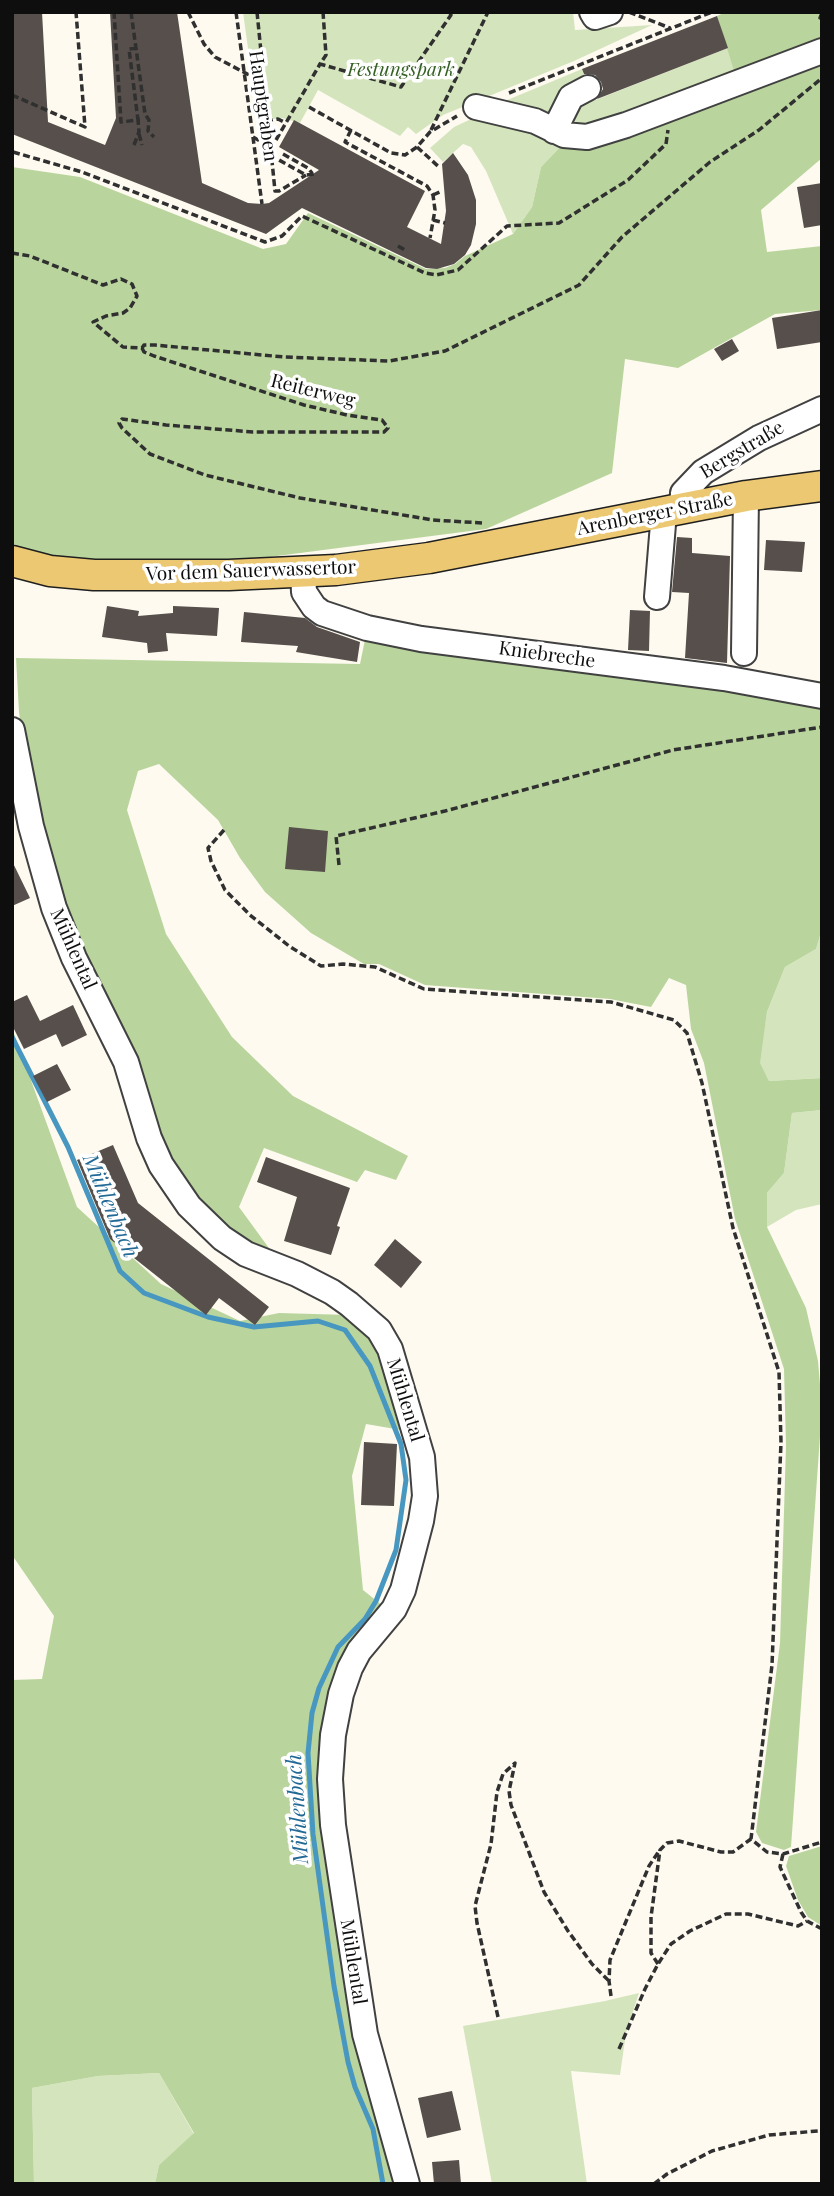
<!DOCTYPE html>
<html>
<head>
<meta charset="utf-8">
<style>
	body { margin:0 }
	#map { position:relative; width:834px; height:2196px; overflow:hidden; background:#fefaf0; font-family:"Playfair Display",serif }
	canvas { display:block }
	.frame { position:absolute; inset:0; border:14px solid #0e0e0e; pointer-events:none }
</style>
</head>
<body>
<div id="map">
<canvas width="834" height="2196"></canvas>
<div class="frame"></div>
</div>
<script>
const context = document.querySelector('canvas').getContext('2d');
context.lineJoin = 'round';
function paint(path, color) {
  context.fillStyle = color;
  context.fill(path, 'evenodd');
}
function poly(rows) {
  const path = new Path2D();
  for (const r of rows) {
    path.moveTo(r[0], r[1]);
    for (let i = 2; i < r.length; i += 2) path.lineTo(r[i], r[i + 1]);
  }
  return path;
}
function stroke(path, color, width, dash) {
  context.strokeStyle = color;
  context.lineWidth = width;
  context.lineCap = dash ? 'butt' : 'round';
  context.setLineDash(dash || []);
  context.stroke(path);
}
function label(font, color, halo, rows, align = 'center') {
  context.font = font + ' "Playfair Display",serif';
  context.lineWidth = 7;
  context.setLineDash([]);
  context.textBaseline = 'middle';
  context.strokeStyle = halo;
  context.fillStyle = color;
  for (const [text, x, y, turn = 0] of rows) {
    context.save();
    context.translate(x, y);
    context.rotate((+turn || 0) * Math.PI / 180);
    context.textAlign = isNaN(turn) ? turn : align;
    if (halo) context.strokeText(text, 0, 0);
    context.fillText(text, 0, 0);
    context.restore();
  }
}
const green = poly([
	[243,12,573,12,575,30,652,25,574,61,443,115,416,134,408,127,400,136,318,90,300,123,282,118,258,121],
	[728,48,735,72,589,127,567,126,590,92,593,101],
	[582,69,587,83,555,117,500,103],
	[491,118,508,121,562,145,541,167,532,207,513,234,486,171,471,147,463,144,443,162,430,148,454,127,469,120],
	[822,929,822,1078,769,1081,759,1063,767,1012,785,967,816,949],
	[822,1110,822,1204,796,1210,767,1227,767,1193,784,1173,792,1113],
	[639,1993,626,2033,620,2075,571,2071,587,2184,492,2184,463,2026,605,2001],
	[159,2073,194,2134,159,2165,155,2184,34,2184,32,2088,98,2076]
]);
const forest = poly([
	[726,12,822,12,822,158,761,210,767,252,822,246,822,310,775,314,678,368,625,359,612,473,486,529,269,557,103,568,34,552,12,544,12,167,80,177,263,249,286,244,308,213,426,269,445,268,455,264,465,256,513,234,532,207,541,167,562,145,740,90,717,16],
	[367,630,822,701,822,929,816,949,785,967,767,1012,760,1063,769,1081,822,1078,822,1110,792,1113,784,1173,767,1193,767,1227,806,1308,818,1361,822,1408,791,1847,784,1850,762,1843,756,1832,780,1643,786,1446,784,1369,735,1219,704,1063,691,1029,686,985,669,978,651,1007,610,999,425,985,379,964,364,964,311,933,265,892,240,858,218,820,159,764,138,771,127,810,166,934,232,1037,293,1096,408,1156,396,1180,365,1170,357,1182,264,1148,239,1207,274,1255,243,1241,205,1208,170,1160,73,936,26,763,19,712,16,658,360,664],
	[12,1028,77,1207,161,1284,240,1321,279,1313,349,1315,375,1339,407,1431,366,1424,352,1476,363,1590,388,1610,324,1725,401,2184,155,2184,159,2165,194,2133,159,2073,98,2076,32,2088,34,2184,12,2184,12,1680,42,1679,54,1616,12,1555],
	[822,1846,822,1926,808,1917,798,1900,786,1866,789,1856]
]);
const stream = poly([
	[12,1037,68,1147,120,1271,144,1293,208,1317,254,1327,318,1321,345,1330,370,1366,401,1444,406,1480,396,1550,376,1601,365,1619,338,1647,319,1688,312,1713,308,1753,313,1834,334,1986,348,2062,355,2087,373,2129,383,2184]
]);
const building = poly([
	[12,12,42,12,48,122,105,145,116,118,110,12,177,12,202,183,248,203,262,204,269,203,319,170,279,147,294,120,425,191,407,227,441,244,446,211,442,164,453,153,468,175,476,200,476,224,471,245,465,255,454,264,437,269,426,268,302,208,266,234,12,134],
	[717,16,728,48,597,99,603,89,601,82,595,75,584,74,582,69],
	[822,183,822,225,804,228,797,187],
	[822,310,822,342,777,349,772,318],
	[732,339,739,351,722,361,714,349],
	[677,537,692,538,692,553,730,556,727,663,685,658,689,593,672,592],
	[766,540,805,542,802,572,764,570],
	[107,606,139,611,138,616,173,613,173,606,219,608,217,636,166,633,168,651,148,653,147,643,102,637],
	[630,610,650,611,649,651,628,650],
	[244,612,305,618,317,627,360,642,357,662,296,652,298,646,241,642],
	[289,827,328,831,325,872,285,869],
	[12,861,30,898,12,906],
	[27,995,40,1021,73,1005,87,1035,62,1047,56,1034,24,1049,12,1025,12,1002],
	[57,1064,71,1090,47,1102,33,1076],
	[113,1145,138,1203,269,1307,255,1325,219,1298,206,1315,110,1239,77,1160],
	[266,1157,350,1188,337,1226,340,1227,331,1255,284,1241,297,1197,257,1182],
	[395,1239,422,1262,401,1288,374,1265],
	[364,1442,397,1444,394,1506,361,1505],
	[452,2091,461,2130,427,2138,418,2098],
	[459,2160,461,2184,434,2184,432,2162]
]);
const path = poly([
	[114,12,121,122,138,120,129,49,136,48],
	[131,12,145,114,149,120,148,131,154,137],
	[188,12,204,44,215,57,251,76],
	[236,12,262,204],
	[257,12,275,191,279,191,306,175],
	[323,12,326,55,320,64,401,87,451,15,449,12],
	[629,12,670,28],
	[822,13,820,18,822,18],
	[509,93,712,12],
	[12,95,85,127,76,12],
	[309,107,391,153,405,155,417,147,430,132,457,116],
	[266,121,278,119,286,123],
	[351,130,345,142,427,186,433,195,435,210,430,238],
	[431,130,488,12],
	[139,134,142,145],
	[253,137,260,141],
	[276,140,320,64],
	[134,145,139,132,138,120,142,120],
	[417,147,439,167],
	[13,152,82,172,265,242,282,236,302,216,425,273,436,275,458,270,507,226,559,223,628,180,666,144,668,130],
	[283,154,308,168,312,173],
	[270,155,306,175,314,174],
	[433,195,442,191],
	[433,220,445,223],
	[398,246,405,250],
	[12,253,30,256,103,285,121,279,132,284,137,296,130,308,123,313,106,316,93,322,123,347,142,348,144,345,155,345,284,357,389,361,445,351,579,285,622,237,710,162,759,130,822,78],
	[142,348,144,352,154,356,304,405,347,415,382,420,388,428,384,432,253,432,166,425,122,419,119,423,122,428,150,454,205,475,300,498,433,520,482,523],
	[224,830,208,848,211,861,225,890,250,915,289,946,321,966,343,964,375,967,424,989,611,1002,674,1020,687,1033,702,1083,733,1228,779,1372,781,1442,772,1665,751,1839,767,1852,783,1854,822,1842],
	[339,865,336,836,445,811,673,750,822,727],
	[783,1854,780,1867,801,1912,807,1921,822,1929],
	[658,1964,651,1953,651,1917,660,1850,667,1843,679,1841,721,1852,733,1852,751,1839],
	[611,1996,609,1981,610,1960,649,1866,659,1851],
	[498,2017,477,1923,475,1906,491,1844,497,1792,503,1774,515,1763,509,1791,511,1805,544,1892,568,1931,592,1964,609,1981],
	[619,2049,645,1989,658,1964,671,1944,690,1931,726,1914,748,1914,798,1926,807,1921],
	[654,2184,667,2174,712,2151,769,2135,818,2131,822,2133]
]);
const minor = poly([
	[592,12,595,17,610,12],
	[476,107,535,121,564,135,587,137,626,125,822,51],
	[554,131,571,97,588,88],
	[682,509,683,493,703,472,759,438,822,409],
	[303,572,304,592,314,607,322,613,367,628,421,639,724,678,822,696],
	[657,597,664,512],
	[744,653,746,496],
	[12,730,31,826,54,908,74,958,126,1062,149,1138,161,1165,189,1206,222,1238,246,1254,297,1274,332,1292,349,1304,379,1330,390,1349,422,1457,425,1496,421,1521,403,1590,394,1609,359,1651,350,1668,341,1694,333,1735,330,1779,333,1825,365,2034,407,2184]
]);
const major = poly([
	[12,561,50,571,94,575,229,575,336,570,429,558,746,496,822,486]
]);
const parkNames = [
	["Festungspark",401,70]
];
const streetNames = [
	["Hauptgraben",263,106,82],
	["Reiterweg",313,391,14],
	["Bergstraße",742,450,-31],
	["Arenberger Straße",655,514,-11],
	["Vor dem Sauerwassertor",251,571,-2],
	["Kniebreche",547,655,8],
	["Mühlental",73,949,66],
	["Mühlental",405,1400,73],
	["Mühlental",353,1962,81]
];
const waterNames = [
	["Mühlenbach",110,1206,67],
	["Mühlenbach",298,1809,-94]
];
paint(green, '#d4e5bd');
paint(forest, '#b9d59d');
stroke(stream, '#4797c1', 5);
paint(building, '#564f4b');
stroke(minor, '#414141', 28);
stroke(major, '#1f1f1f', 33);
stroke(path, '#303030', 3.5, [7, 3.5]);
stroke(minor, '#fff', 24);
stroke(major, '#ecc872', 30);
label('italic 19px', '#346024', '#fff', parkNames);
label('19px', '#0e0e0e', '#fff', streetNames);
label('italic 21px', '#226995', '#fff', waterNames);
</script>
</body>
</html>
